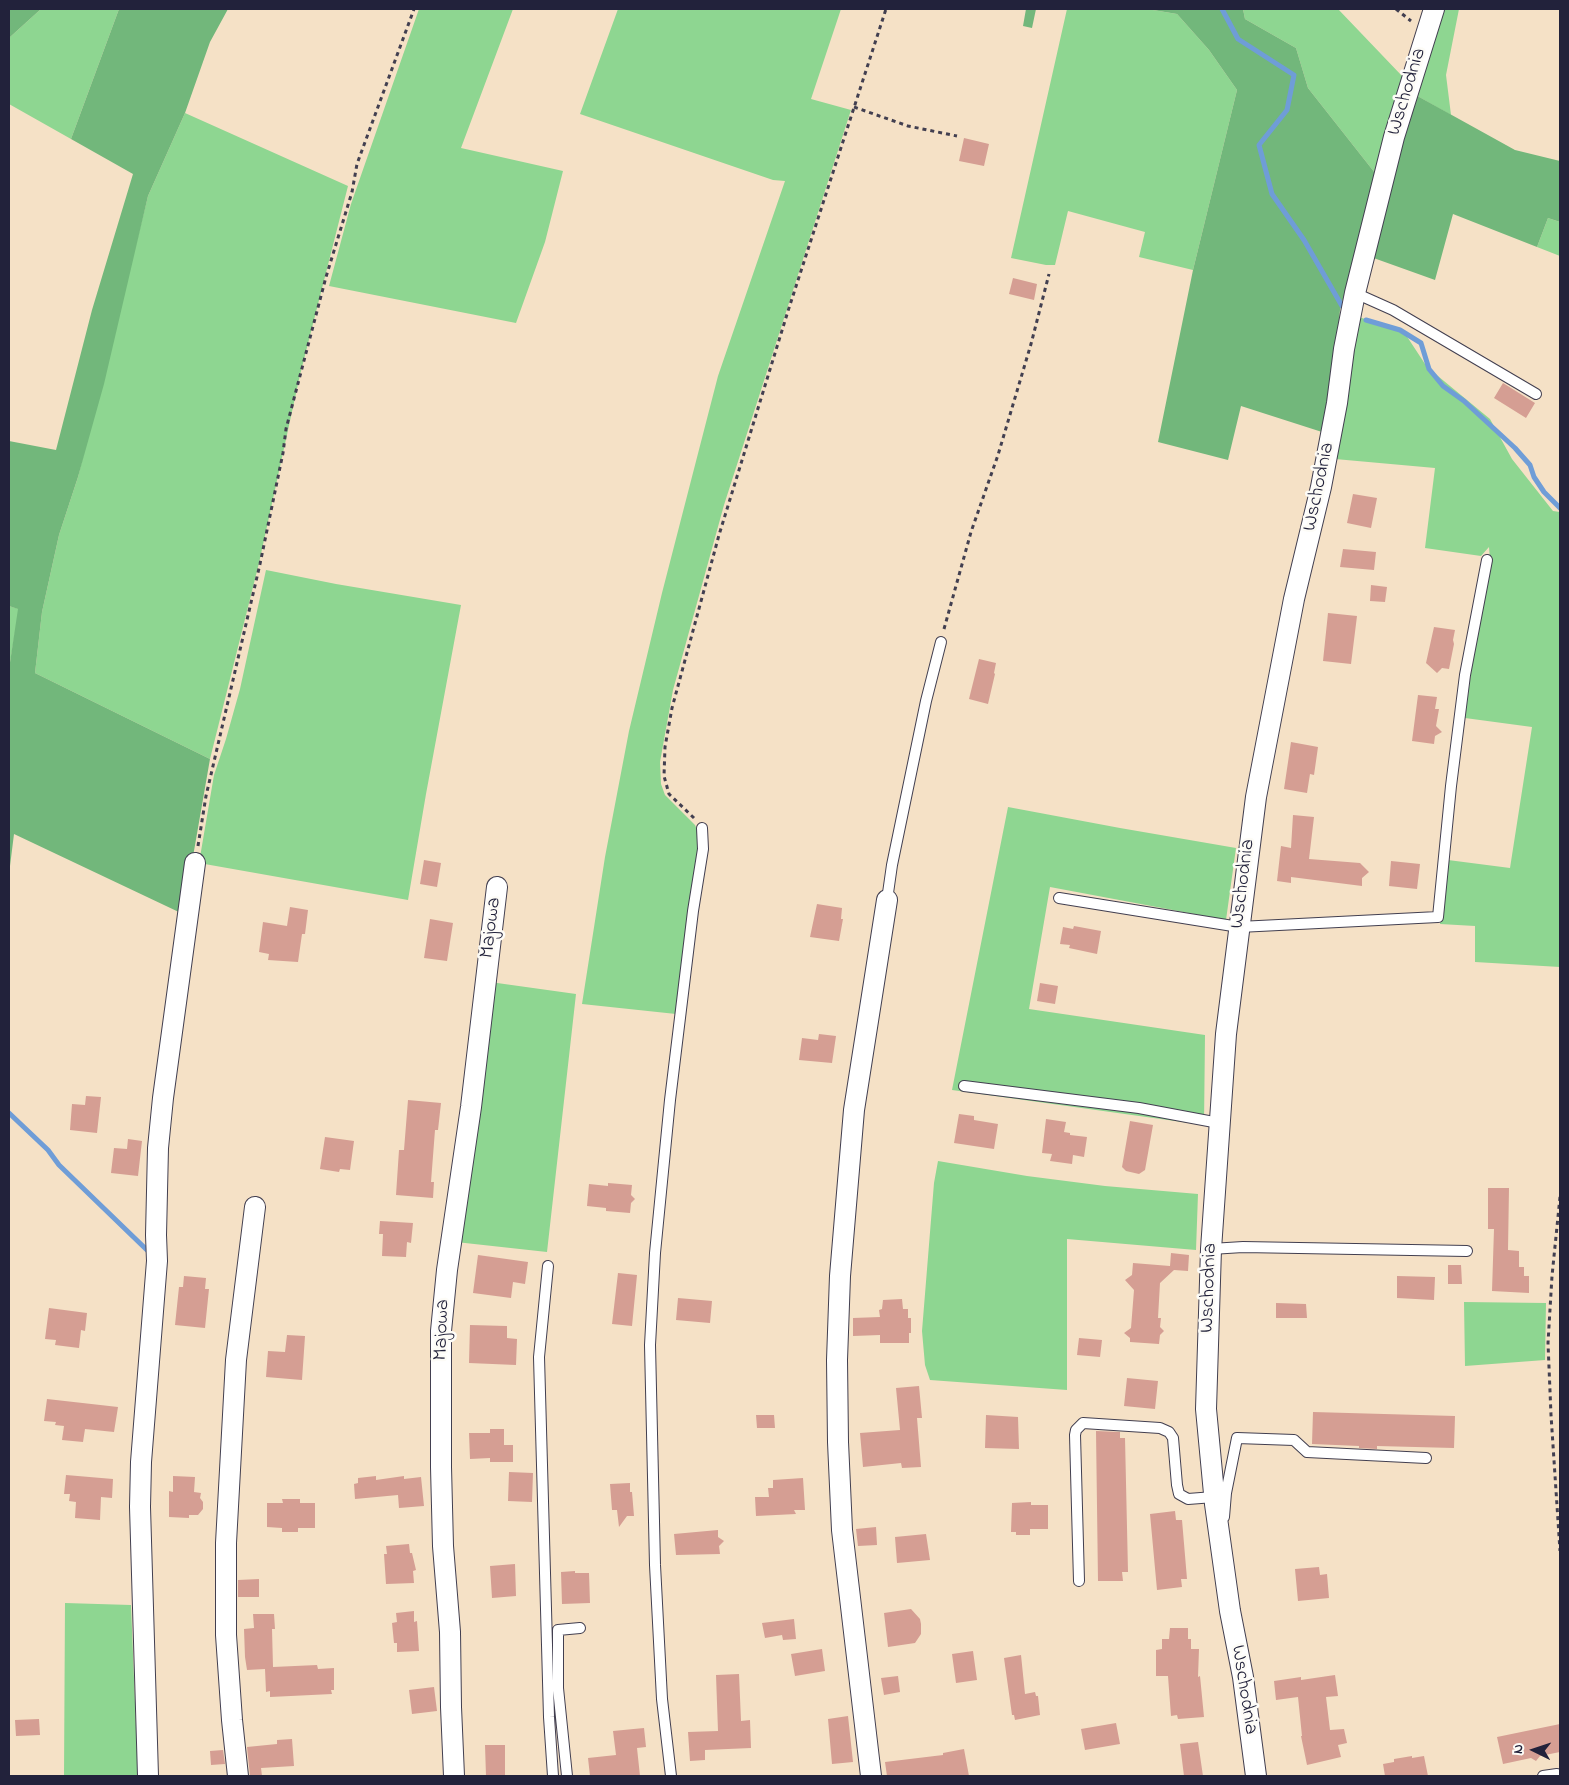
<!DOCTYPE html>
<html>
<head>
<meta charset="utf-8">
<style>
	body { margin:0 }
	#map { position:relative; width:1569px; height:1785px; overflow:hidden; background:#f5e1c6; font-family:"Indie Flower",sans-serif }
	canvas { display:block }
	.frame { position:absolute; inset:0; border:10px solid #22223b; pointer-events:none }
	.north { position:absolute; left:1509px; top:1725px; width:50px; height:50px; -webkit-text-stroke:4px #fdfcf7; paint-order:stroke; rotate:274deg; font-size:14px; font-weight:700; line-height:20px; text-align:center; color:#22223b }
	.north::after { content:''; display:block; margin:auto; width:18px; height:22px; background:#22223b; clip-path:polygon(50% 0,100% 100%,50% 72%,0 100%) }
</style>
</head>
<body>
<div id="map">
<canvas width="1569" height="1785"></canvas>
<div class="frame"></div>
<div class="north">N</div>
</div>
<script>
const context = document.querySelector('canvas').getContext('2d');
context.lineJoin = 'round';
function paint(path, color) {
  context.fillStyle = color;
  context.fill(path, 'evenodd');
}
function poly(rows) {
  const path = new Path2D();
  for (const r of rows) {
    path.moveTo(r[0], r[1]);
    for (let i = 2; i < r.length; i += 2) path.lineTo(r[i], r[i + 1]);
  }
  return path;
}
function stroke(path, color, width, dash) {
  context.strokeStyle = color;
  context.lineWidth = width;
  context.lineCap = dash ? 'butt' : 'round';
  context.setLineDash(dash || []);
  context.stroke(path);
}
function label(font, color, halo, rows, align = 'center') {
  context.font = font + ' "Indie Flower",sans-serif';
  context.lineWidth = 5;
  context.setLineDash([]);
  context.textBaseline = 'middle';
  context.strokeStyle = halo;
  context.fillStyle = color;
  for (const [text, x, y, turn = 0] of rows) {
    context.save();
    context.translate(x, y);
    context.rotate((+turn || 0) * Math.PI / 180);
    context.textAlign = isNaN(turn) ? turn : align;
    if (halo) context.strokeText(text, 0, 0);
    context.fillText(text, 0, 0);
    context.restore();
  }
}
const green = poly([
	[41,9,119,9,71,139,9,104,9,38],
	[419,9,513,9,461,148,563,171,545,242,516,323,329,286,351,204],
	[618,9,841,9,811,99,851,110,724,505,673,690,660,762,661,784,665,795,695,825,700,837,676,1014,582,1004,605,857,629,731,662,593,718,376,785,181,773,180,580,114],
	[1067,9,1147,9,1177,14,1209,50,1237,90,1193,270,1139,257,1145,232,1068,211,1055,265,1046,265,1011,258],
	[1243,9,1338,9,1403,77,1375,173,1308,88,1296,48,1245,19],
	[1441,9,1459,9,1446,75,1451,115,1412,93],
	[185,113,348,186,300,375,259,563,210,759,35,673,42,612,59,535,78,477,148,196],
	[1548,218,1560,222,1560,256,1537,247],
	[1359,317,1404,332,1427,367,1490,419,1512,459,1553,511,1560,512,1560,967,1475,962,1475,926,1440,924,1448,860,1510,868,1532,727,1465,718,1471,673,1490,560,1489,547,1481,556,1425,548,1435,468,1335,459],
	[266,570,336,584,461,605,426,794,408,900,199,863,214,775,226,739,240,689],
	[9,606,19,609,9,669],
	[1008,807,1120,828,1236,848,1226,920,1050,887,1029,1009,1205,1035,1204,1125,952,1090],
	[490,982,576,994,547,1252,456,1242],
	[938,1161,1027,1176,1105,1186,1198,1194,1196,1250,1067,1239,1067,1390,930,1380,925,1365,922,1331,934,1183],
	[1464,1302,1546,1303,1545,1360,1465,1366],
	[65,1603,131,1605,138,1776,64,1776]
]);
const forest = poly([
	[9,9,41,9,9,38],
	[119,9,228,9,210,42,185,113,148,196,104,384,78,477,59,535,42,612,35,673,210,759,183,914,14,834,9,874,9,901,9,669,18,609,9,606,9,441,56,450,92,310,133,174,71,139],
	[1026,9,1036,9,1032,28,1023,26],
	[1147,9,1243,9,1245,19,1296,48,1308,88,1375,173,1412,93,1515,150,1560,161,1560,222,1548,218,1537,247,1453,214,1435,280,1368,256,1355,255,1340,310,1334,378,1322,432,1241,406,1228,460,1158,442,1193,270,1237,90,1209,50,1177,14]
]);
const stream = poly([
	[1222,9,1238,39,1294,75,1287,110,1259,145,1272,194,1304,240,1342,306],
	[1366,320,1400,330,1421,343,1429,369,1443,386,1464,401,1515,448,1530,465,1534,477,1544,492,1560,508],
	[9,1113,48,1150,59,1165,149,1252,149,1256]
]);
const building = poly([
	[964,138,989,144,984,166,959,161],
	[1013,278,1037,284,1034,300,1009,294],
	[1503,383,1535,403,1526,418,1494,398],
	[1353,494,1377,498,1371,528,1347,523],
	[1343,549,1376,552,1374,570,1340,567],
	[1371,585,1387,587,1385,602,1370,601],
	[1328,613,1357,616,1351,664,1323,661],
	[1434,627,1455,630,1453,640,1454,644,1449,669,1442,668,1437,673,1426,663],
	[979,659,996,663,994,673,995,674,988,704,969,699],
	[1418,695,1437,697,1435,709,1439,709,1436,726,1442,732,1435,736,1434,744,1412,741],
	[1291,742,1318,747,1314,775,1310,774,1307,793,1284,789],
	[1293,815,1314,817,1309,859,1360,863,1369,872,1362,878,1362,886,1291,877,1291,883,1277,881,1281,846,1291,848],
	[424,860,441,863,437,887,420,884],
	[1391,861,1420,864,1417,889,1389,886],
	[817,904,842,908,841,919,843,919,839,941,810,937],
	[290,907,308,910,305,934,302,934,298,962,268,960,269,954,259,952,263,922,287,926],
	[430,919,453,923,447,961,424,958],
	[1074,926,1101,931,1097,954,1069,948,1070,945,1060,944,1063,927,1073,929],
	[1040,983,1058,986,1055,1004,1037,1001],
	[819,1034,836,1036,832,1063,799,1060,802,1038,818,1040],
	[86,1096,101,1097,97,1133,70,1130,72,1104,85,1105],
	[408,1100,441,1103,438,1130,435,1130,431,1182,434,1182,433,1198,396,1195,399,1150,404,1150],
	[959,1114,974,1116,974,1120,998,1124,994,1149,954,1143],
	[1046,1119,1066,1122,1064,1132,1070,1133,1070,1135,1087,1137,1084,1157,1073,1155,1072,1164,1050,1161,1052,1154,1042,1153],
	[1130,1121,1153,1125,1145,1170,1139,1174,1126,1171,1122,1167],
	[325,1137,354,1141,350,1170,340,1169,339,1172,320,1169],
	[128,1139,142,1141,138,1176,111,1173,114,1148,127,1149],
	[608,1183,632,1185,631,1195,635,1199,631,1203,630,1213,606,1211,606,1208,587,1206,589,1184,608,1186],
	[1488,1188,1509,1188,1508,1250,1519,1251,1519,1267,1524,1267,1524,1276,1529,1276,1529,1293,1492,1291,1494,1229,1488,1229],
	[380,1221,413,1223,411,1243,407,1242,406,1257,382,1256,383,1234,379,1234],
	[1171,1253,1189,1255,1188,1271,1174,1270,1160,1283,1158,1318,1161,1318,1160,1327,1164,1331,1160,1335,1159,1344,1130,1342,1130,1338,1124,1333,1131,1328,1134,1290,1125,1280,1132,1275,1133,1263,1170,1266],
	[478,1255,528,1262,525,1284,513,1282,511,1298,473,1293],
	[1448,1265,1461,1265,1462,1284,1448,1284],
	[618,1273,637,1275,632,1326,612,1324],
	[184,1276,206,1278,205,1289,209,1289,205,1328,175,1325,179,1287,183,1287],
	[1397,1276,1435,1277,1434,1300,1397,1298],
	[678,1298,712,1301,710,1323,676,1320],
	[902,1299,903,1309,908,1309,908,1318,911,1318,911,1333,909,1333,909,1343,880,1343,880,1335,853,1336,853,1318,880,1317,879,1310,882,1309,883,1300],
	[1276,1303,1306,1304,1307,1318,1276,1318],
	[49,1308,87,1313,85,1331,81,1330,79,1348,55,1345,56,1340,45,1339],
	[470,1325,507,1326,507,1338,517,1339,516,1365,469,1363],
	[287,1335,305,1336,302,1380,266,1377,268,1351,285,1352],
	[1079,1338,1102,1340,1100,1357,1077,1355],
	[1127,1378,1158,1381,1155,1409,1124,1406],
	[919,1386,922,1418,917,1418,921,1467,902,1468,901,1463,863,1467,860,1433,900,1430,896,1388],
	[47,1399,118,1407,114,1432,85,1429,83,1442,62,1440,64,1426,55,1425,56,1422,44,1421],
	[1313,1412,1455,1416,1454,1448,1377,1446,1377,1449,1359,1448,1359,1446,1312,1444],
	[756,1415,774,1415,775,1428,757,1428],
	[986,1415,1018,1417,1019,1449,985,1448],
	[490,1429,504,1429,504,1445,513,1445,513,1462,490,1462,490,1458,470,1459,469,1433,490,1433],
	[1096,1431,1120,1432,1120,1438,1125,1438,1128,1572,1122,1572,1123,1581,1098,1581],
	[509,1472,533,1473,532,1502,508,1501],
	[66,1475,113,1479,112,1498,101,1497,100,1520,75,1518,76,1502,69,1501,70,1494,64,1494],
	[173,1476,195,1477,194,1492,201,1493,200,1498,203,1502,203,1509,198,1515,189,1515,189,1518,169,1517,169,1491,173,1492],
	[376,1476,376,1480,404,1476,404,1479,421,1477,424,1506,399,1508,398,1495,355,1499,354,1484,358,1483,358,1478],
	[803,1478,805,1510,794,1510,796,1514,756,1516,755,1497,769,1497,768,1488,773,1488,773,1480],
	[630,1483,630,1492,632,1492,634,1516,627,1516,619,1527,617,1510,612,1510,610,1484],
	[282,1499,300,1499,300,1503,315,1503,315,1528,298,1528,298,1532,282,1532,282,1528,267,1527,267,1503,283,1503],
	[1031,1502,1031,1505,1048,1505,1048,1529,1030,1529,1030,1535,1016,1535,1016,1532,1011,1532,1012,1503],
	[1175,1511,1176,1520,1182,1520,1187,1579,1181,1579,1182,1587,1157,1590,1150,1514],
	[876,1527,877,1545,858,1546,856,1529],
	[718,1530,718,1537,724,1541,719,1546,720,1554,676,1555,674,1534],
	[926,1534,930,1560,897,1563,895,1537],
	[409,1544,410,1553,412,1553,416,1570,413,1571,414,1583,386,1584,384,1554,387,1554,386,1546],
	[515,1564,516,1596,492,1598,490,1566],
	[1319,1567,1320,1575,1327,1574,1329,1598,1298,1601,1295,1569],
	[575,1571,575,1573,589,1573,590,1603,562,1604,561,1572],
	[259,1579,259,1597,238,1597,238,1580],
	[911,1609,920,1619,921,1624,921,1634,915,1643,888,1647,884,1613],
	[414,1611,414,1622,417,1621,419,1651,397,1652,397,1643,394,1643,392,1623,397,1622,396,1613],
	[253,1614,274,1614,275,1629,272,1629,273,1667,317,1665,318,1669,334,1668,334,1690,331,1690,332,1694,270,1697,270,1691,266,1692,265,1669,247,1670,245,1657,244,1629,254,1628],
	[794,1619,796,1639,783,1640,782,1635,765,1638,762,1623],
	[1170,1628,1188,1628,1188,1639,1191,1639,1191,1649,1199,1649,1198,1677,1200,1676,1204,1717,1178,1719,1177,1715,1171,1716,1168,1676,1156,1676,1156,1650,1162,1649,1162,1639,1169,1639],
	[822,1649,825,1671,795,1676,791,1654],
	[973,1651,977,1680,956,1683,952,1654],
	[1021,1655,1025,1694,1035,1692,1036,1696,1038,1696,1040,1715,1015,1720,1014,1715,1012,1715,1004,1658],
	[739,1674,741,1721,750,1720,751,1748,705,1750,705,1760,690,1761,688,1732,718,1731,716,1675],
	[1335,1675,1338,1696,1326,1697,1330,1730,1344,1729,1347,1743,1338,1745,1341,1757,1307,1765,1301,1736,1302,1736,1298,1697,1276,1700,1274,1681,1301,1677,1301,1680],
	[898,1676,900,1692,884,1695,881,1678],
	[434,1687,437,1711,412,1714,409,1690],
	[848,1716,853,1762,832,1764,828,1719],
	[39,1719,40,1735,16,1736,15,1720],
	[1116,1723,1120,1744,1085,1750,1081,1729],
	[1560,1724,1560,1752,1540,1756,1536,1761,1531,1758,1503,1764,1497,1737],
	[644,1728,646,1747,637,1748,640,1776,590,1776,588,1758,616,1755,613,1731],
	[292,1739,294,1766,261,1768,262,1776,250,1776,247,1747,277,1744,277,1740],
	[1198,1742,1203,1776,1184,1776,1180,1744],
	[485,1745,505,1745,505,1776,486,1776],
	[964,1749,969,1776,887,1776,885,1762,943,1755,943,1753],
	[223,1750,225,1764,211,1765,210,1751],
	[1412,1756,1412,1758,1424,1756,1428,1776,1385,1776,1383,1764,1394,1762,1394,1759]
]);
const path = poly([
	[1396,9,1411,21],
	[854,107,908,126,957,136],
	[944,629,971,532,998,455,1031,344,1049,274],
	[694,818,669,794,664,776,665,747,672,708,719,535,788,311,886,9],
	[198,846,206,796,260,564,283,453,286,429,326,277,352,192,357,164,414,9],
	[1560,1197,1552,1276,1548,1343,1551,1415,1560,1551]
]);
const service = poly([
	[1355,293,1393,310,1536,394],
	[1059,898,1239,927,1438,917,1451,786,1465,675,1487,560],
	[887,900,892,865,926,701,941,642],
	[964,1086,1139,1108,1219,1123],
	[1211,1249,1243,1247,1467,1251],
	[548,1266,539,1357,549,1717,553,1776],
	[1224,1517,1226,1493,1237,1438,1294,1440,1307,1452,1426,1458],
	[1079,1581,1075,1435,1076,1430,1083,1423,1160,1428,1169,1432,1173,1438,1177,1485,1179,1494,1188,1499,1214,1497],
	[567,1776,558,1688,558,1630,580,1628],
	[671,1776,662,1699,655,1565,650,1345,655,1253,670,1100,693,911,703,849,702,828],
	[1543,1776,1557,1774,1560,1776]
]);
const minor = poly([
	[148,1776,140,1507,141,1462,157,1261,156,1235,158,1148,163,1098,195,863],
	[238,1776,232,1720,226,1635,226,1543,236,1360,255,1207],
	[454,1776,451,1707,450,1632,443,1546,441,1467,441,1331,447,1270,471,1107,497,887],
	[871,1776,842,1530,838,1442,837,1360,840,1276,854,1110,887,900],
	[1256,1776,1243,1677,1230,1611,1215,1504,1206,1409,1211,1249,1226,1034,1256,797,1294,599,1321,487,1337,403,1344,349,1355,293,1394,137,1434,9]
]);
const streetNames = [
	["Wschodnia",1408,92,-73],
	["Wschodnia",1320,487,-78],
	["Wschodnia",1244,884,-83],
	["Majowa",492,928,-83],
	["Wschodnia",1210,1288,-88],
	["Majowa",443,1330,-88],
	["Wschodnia",1243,1690,81]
];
paint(green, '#8ed691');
paint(forest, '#72b77b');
stroke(stream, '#6f9dd7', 5);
paint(building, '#d59e93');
stroke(service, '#423f50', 12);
stroke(minor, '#423f50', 22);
stroke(path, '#423f50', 3, [4, 4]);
stroke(service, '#fff', 10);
stroke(minor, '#fff', 20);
label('20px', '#22223b', '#fdfcf7', streetNames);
</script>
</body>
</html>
